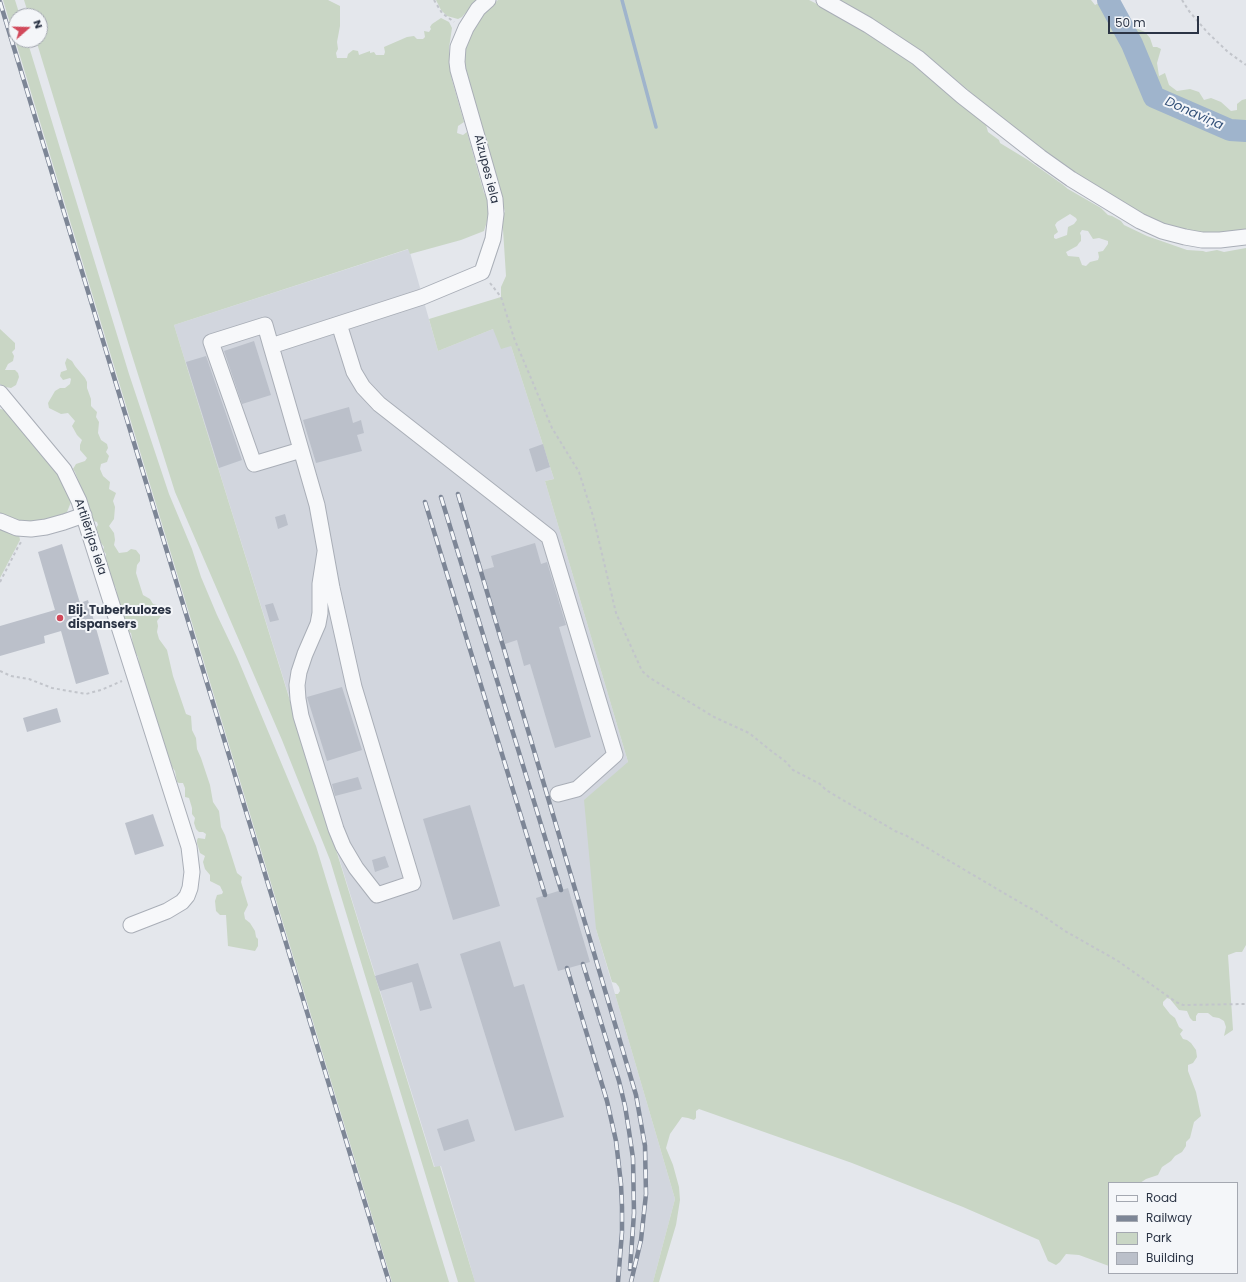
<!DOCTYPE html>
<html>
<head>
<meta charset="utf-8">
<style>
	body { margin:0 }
	#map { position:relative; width:1246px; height:1282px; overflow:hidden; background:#e4e7ec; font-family:Poppins,sans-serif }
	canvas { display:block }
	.legend { position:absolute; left:1108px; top:1182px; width:130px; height:92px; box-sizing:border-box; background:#f4f6f9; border:1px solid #a4a8b1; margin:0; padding:5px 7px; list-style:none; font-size:12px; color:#2b3445 }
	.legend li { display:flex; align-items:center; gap:8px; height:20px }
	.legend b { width:20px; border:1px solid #a4a8b1 }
	.north { position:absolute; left:8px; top:8px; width:40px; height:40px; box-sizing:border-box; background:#f4f6f9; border:1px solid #a4a8b1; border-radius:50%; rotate:70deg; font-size:11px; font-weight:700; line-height:16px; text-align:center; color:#2b3445 }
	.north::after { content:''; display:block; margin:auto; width:14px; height:18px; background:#d1495b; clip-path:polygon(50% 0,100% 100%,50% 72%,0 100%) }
	.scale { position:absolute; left:1108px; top:16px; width:91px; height:18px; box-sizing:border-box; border:2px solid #2b3445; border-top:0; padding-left:5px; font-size:12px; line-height:14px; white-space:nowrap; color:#2b3445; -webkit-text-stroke:3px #f4f6f9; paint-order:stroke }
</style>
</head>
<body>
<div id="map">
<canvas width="1246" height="1282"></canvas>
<ul class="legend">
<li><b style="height:5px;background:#f7f8fa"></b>Road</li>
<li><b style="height:5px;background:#7d8696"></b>Railway</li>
<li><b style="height:11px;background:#c9d6c5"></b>Park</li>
<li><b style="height:11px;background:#bbc0ca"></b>Building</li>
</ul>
<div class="north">N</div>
<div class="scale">50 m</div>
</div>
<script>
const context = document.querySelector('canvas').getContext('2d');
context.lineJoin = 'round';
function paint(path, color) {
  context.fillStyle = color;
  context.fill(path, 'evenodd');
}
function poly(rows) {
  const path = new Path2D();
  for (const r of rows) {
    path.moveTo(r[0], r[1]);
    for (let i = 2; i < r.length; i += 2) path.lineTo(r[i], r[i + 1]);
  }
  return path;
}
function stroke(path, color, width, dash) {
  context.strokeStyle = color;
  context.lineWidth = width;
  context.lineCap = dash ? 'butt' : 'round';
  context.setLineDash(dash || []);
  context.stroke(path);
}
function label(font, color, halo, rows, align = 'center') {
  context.font = font + ' Poppins,sans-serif';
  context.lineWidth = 4;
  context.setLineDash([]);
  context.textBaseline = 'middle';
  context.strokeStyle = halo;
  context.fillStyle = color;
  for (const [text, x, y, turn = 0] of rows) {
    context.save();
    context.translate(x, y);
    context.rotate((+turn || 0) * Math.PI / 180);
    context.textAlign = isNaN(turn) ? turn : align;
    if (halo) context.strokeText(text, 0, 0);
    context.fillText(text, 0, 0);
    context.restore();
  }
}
const built = poly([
	[409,249,438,351,493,329,511,346,554,479,545,481,628,762,596,929,675,1199,653,1282,475,1282,441,1166,435,1168,174,325]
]);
const green = poly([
	[3,0,15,0,20,16,16,16,16,40,27,40,129,374,169,494,192,549,201,577,217,615,237,657,316,846,449,1282,392,1282],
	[24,0,328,0,340,6,340,26,337,42,338,49,336,53,337,58,347,58,348,54,353,50,358,51,359,55,370,51,370,53,374,52,376,55,384,55,385,52,384,47,407,37,414,36,417,39,423,39,425,37,424,31,429,32,431,29,430,27,432,24,441,18,449,22,452,28,449,48,449,62,452,80,464,122,458,126,457,133,463,135,467,132,484,193,488,199,489,215,484,231,461,240,410,254,408,249,174,325,434,1167,440,1166,475,1282,458,1282,330,860,282,740,175,492,130,349,36,40,40,40,40,16,29,16],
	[436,0,477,0,462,17,458,19,447,16,441,10],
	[498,0,809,0,849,20,914,64,986,125,988,132,999,140,1000,143,1028,160,1062,184,1068,189,1101,208,1108,215,1112,216,1121,221,1124,225,1147,236,1187,250,1203,251,1206,252,1217,250,1224,252,1246,248,1246,945,1242,952,1236,952,1228,955,1233,1030,1224,1036,1226,1027,1224,1021,1219,1018,1213,1017,1208,1013,1198,1013,1196,1016,1196,1021,1193,1021,1190,1018,1187,1011,1179,1010,1170,999,1167,998,1163,1002,1163,1005,1170,1014,1175,1018,1179,1027,1183,1030,1180,1034,1183,1039,1187,1040,1191,1043,1196,1050,1197,1057,1193,1063,1188,1065,1188,1071,1196,1092,1201,1116,1194,1122,1190,1138,1186,1142,1186,1146,1182,1152,1175,1156,1171,1161,1162,1167,1158,1175,1146,1179,1140,1183,1109,1183,1109,1266,1079,1255,1066,1254,1060,1262,1056,1265,1048,1261,1039,1240,963,1207,852,1163,699,1109,696,1111,696,1118,694,1120,688,1118,682,1117,670,1134,666,1148,673,1165,679,1187,680,1200,676,1225,659,1282,653,1282,675,1199,615,994,618,994,620,991,619,987,616,983,612,982,596,929,584,800,628,762,545,481,554,479,511,346,501,349,493,329,438,351,429,319,501,297,501,287,506,276,502,214,505,212,466,75,464,54,468,34,486,10],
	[1070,214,1076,218,1077,220,1074,224,1068,227,1067,235,1056,239,1054,238,1054,235,1058,232,1055,225,1057,222],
	[1082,230,1088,231,1093,239,1099,238,1108,241,1108,244,1103,251,1098,252,1099,257,1098,260,1090,262,1086,266,1082,265,1079,257,1068,256,1066,252,1077,246,1079,243,1081,241,1081,236,1080,233],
	[838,0,1091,0,1095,5,1099,3,1106,4,1108,16,1116,24,1130,30,1138,29,1145,32,1150,38,1153,47,1157,47,1161,49,1157,63,1159,76,1165,73,1169,85,1177,91,1190,89,1199,92,1204,100,1211,98,1221,102,1231,111,1237,110,1237,104,1242,100,1246,99,1246,230,1238,232,1213,234,1185,232,1142,215,1087,182,1032,144,937,64,908,43],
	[0,329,15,343,15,349,12,352,14,356,13,361,8,364,5,370,15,370,18,373,19,377,16,385,11,388,5,387,0,384],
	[67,358,72,361,75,366,85,378,87,382,87,388,91,399,91,406,97,412,96,417,99,422,98,433,101,440,107,444,108,448,106,452,109,456,107,462,101,464,100,469,103,476,110,482,109,489,116,493,113,501,115,507,114,519,109,526,114,533,115,540,114,545,119,553,127,552,131,549,136,550,140,555,140,561,137,565,136,573,143,595,150,599,153,604,157,605,162,609,161,616,157,621,158,626,157,632,159,639,167,650,173,676,186,714,191,716,192,730,196,738,197,749,201,758,210,785,213,802,219,811,221,827,225,835,237,873,242,877,241,882,248,905,244,913,245,919,250,923,255,931,256,937,258,939,258,946,255,951,228,946,226,915,220,915,216,911,215,901,217,895,222,894,223,892,220,886,210,881,210,875,205,869,203,862,205,856,200,853,197,843,197,840,198,838,205,839,206,834,203,832,199,832,196,829,194,823,195,818,192,814,192,808,189,798,185,797,185,788,183,783,179,783,177,782,175,771,172,767,145,689,143,674,140,670,138,657,134,650,131,633,126,630,117,599,117,593,115,586,112,583,105,560,106,554,103,550,104,547,99,540,95,529,98,525,97,522,94,521,90,518,79,489,79,483,75,472,73,469,76,464,85,461,87,458,80,450,80,445,82,440,77,435,72,426,75,421,68,413,61,414,49,408,48,403,55,391,60,388,65,388,70,384,71,379,70,378,63,380,60,376,61,372,67,370,65,363],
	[0,409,6,410,56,471,71,502,67,512,60,517,33,524,0,517],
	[0,529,19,535,20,540,0,578]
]);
const stream = poly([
	[622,0,656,127]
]);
const river = poly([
	[1108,0,1132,44,1154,97,1230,130,1246,131]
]);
const building = poly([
	[254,341,271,395,242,404,224,351],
	[206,356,242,460,219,468,186,362],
	[349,407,353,423,361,420,364,433,357,435,362,451,316,463,303,420],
	[543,444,550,467,536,472,529,449],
	[285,514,288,525,278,529,275,517],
	[535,543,541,564,547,562,566,625,559,627,591,737,555,748,530,664,524,666,517,640,505,644,483,570,494,567,491,556],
	[62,544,80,603,88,600,109,674,76,684,61,631,44,636,45,643,0,656,0,626,55,610,38,552],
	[273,603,279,620,270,622,265,605],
	[342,687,362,750,327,761,307,697],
	[57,708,61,722,27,732,23,718],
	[358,777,362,789,335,796,332,784],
	[470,805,500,906,453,920,423,819],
	[153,814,164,846,135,855,125,823],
	[385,856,389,867,375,872,372,860],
	[568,888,590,962,558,971,536,898],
	[500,941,514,987,524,984,564,1117,515,1131,460,954],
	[418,963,432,1008,420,1011,412,982,380,991,375,976],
	[468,1119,475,1141,444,1151,437,1129]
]);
const path = poly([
	[434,0,442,13,454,22],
	[1182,0,1189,11,1207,32,1228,52,1246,65],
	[490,283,501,297,514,338,552,428,579,472,593,516,616,613,642,671,650,678,714,717,749,733,770,750,786,762,793,770,820,784,826,790,895,831,907,836,1026,906,1036,911,1065,931,1118,961,1176,1002,1183,1005,1246,1004],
	[0,582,19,545,22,541],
	[0,671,11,676,29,679,52,688,86,694,101,690,122,681]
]);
const minor = poly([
	[824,0,868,25,918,58,962,96,1040,157,1071,179,1140,221,1162,231,1185,237,1202,240,1220,240,1246,237],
	[339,324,354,372,363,387,379,404,549,537,615,755,577,789,558,794],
	[271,346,422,297,482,272,493,239,496,214,495,199,458,70,457,62,458,47,466,28,478,9,488,0],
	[0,393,64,470,79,501,189,847,192,872,190,888,187,896,182,902,167,911,131,925],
	[301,450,254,464,211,342,265,325,271,346,287,401,317,505,332,588,354,687,413,883,377,895,356,868,343,846,336,829,301,716,298,699,297,685,299,672,305,654,318,624,320,613,320,584,325,552],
	[0,521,17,528,31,529,46,527,64,522,84,515]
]);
const rail = poly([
	[0,2,389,1282],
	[458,494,636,1095,645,1146,646,1194,641,1240,631,1282],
	[441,497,561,890],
	[425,502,545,895],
	[583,964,619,1081,625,1106,629,1131,633,1158,634,1213,630,1269],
	[567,968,607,1101,616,1141,621,1184,622,1207,622,1232,618,1282]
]);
const markers = [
	[60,618,4,"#d1495b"]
];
const streetNames = [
	["Aizupes iela",486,169,76],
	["Artilērijas iela",90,537,72]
];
const poiNames = [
	["Bij. Tuberkulozes",68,611],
	["dispansers",68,625]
];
const waterNames = [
	["Donaviņa",1194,114,24]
];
paint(built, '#d2d6de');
paint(green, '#c9d6c5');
stroke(stream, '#9fb4cc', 3.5);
stroke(river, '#9fb4cc', 22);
paint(building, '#bbc0ca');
stroke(minor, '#a9aeb7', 17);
stroke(path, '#c2c5cb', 2, [3, 3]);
stroke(minor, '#f7f8fa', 15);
stroke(rail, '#7d8696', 4.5);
stroke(rail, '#f4f6f9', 3, [9]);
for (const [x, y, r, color] of markers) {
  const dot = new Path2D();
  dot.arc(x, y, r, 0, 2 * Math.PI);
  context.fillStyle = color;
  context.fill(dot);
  stroke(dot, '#f4f6f9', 1.5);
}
label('12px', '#2b3445', '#f4f6f9', streetNames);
label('bold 12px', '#2b3445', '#f4f6f9', poiNames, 'left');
label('italic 13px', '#34527a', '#f4f6f9', waterNames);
</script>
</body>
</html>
